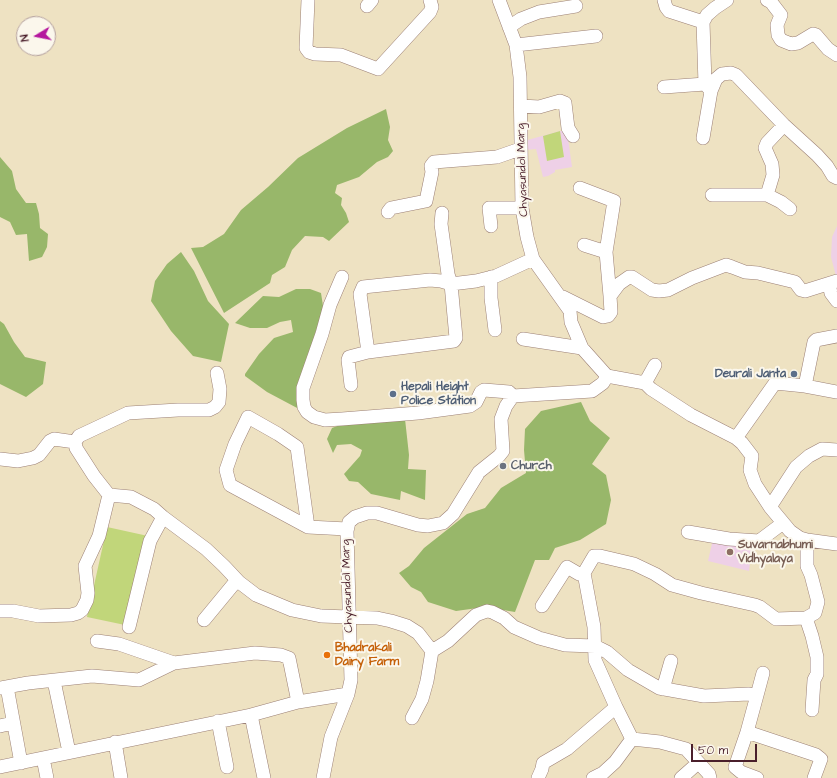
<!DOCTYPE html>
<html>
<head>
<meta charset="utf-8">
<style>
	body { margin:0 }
	#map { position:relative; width:837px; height:778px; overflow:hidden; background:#eee2c2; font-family:"Architects Daughter",sans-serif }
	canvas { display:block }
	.north { position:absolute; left:16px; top:16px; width:40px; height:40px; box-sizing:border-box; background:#fbf7ec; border:1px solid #b4a19f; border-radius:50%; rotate:260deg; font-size:11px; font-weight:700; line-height:16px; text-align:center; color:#4a1f2b }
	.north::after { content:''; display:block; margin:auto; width:14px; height:18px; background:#b5179e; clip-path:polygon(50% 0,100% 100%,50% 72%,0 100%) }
	.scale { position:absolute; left:691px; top:744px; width:66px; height:18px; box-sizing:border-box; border:2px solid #4a1f2b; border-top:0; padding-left:5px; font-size:12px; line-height:14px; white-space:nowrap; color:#4a1f2b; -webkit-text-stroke:3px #fbf7ec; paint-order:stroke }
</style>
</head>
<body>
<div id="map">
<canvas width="837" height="778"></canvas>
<div class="north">N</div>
<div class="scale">50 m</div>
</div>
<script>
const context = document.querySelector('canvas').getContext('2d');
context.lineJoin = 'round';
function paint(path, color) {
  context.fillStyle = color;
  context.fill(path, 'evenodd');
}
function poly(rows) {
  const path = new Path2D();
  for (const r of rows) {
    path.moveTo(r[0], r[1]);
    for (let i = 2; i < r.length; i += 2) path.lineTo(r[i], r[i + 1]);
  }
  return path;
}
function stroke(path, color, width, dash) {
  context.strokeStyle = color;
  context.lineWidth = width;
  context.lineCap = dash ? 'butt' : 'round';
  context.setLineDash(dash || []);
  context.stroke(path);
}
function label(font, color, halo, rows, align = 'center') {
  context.font = font + ' "Architects Daughter",sans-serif';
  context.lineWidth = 4;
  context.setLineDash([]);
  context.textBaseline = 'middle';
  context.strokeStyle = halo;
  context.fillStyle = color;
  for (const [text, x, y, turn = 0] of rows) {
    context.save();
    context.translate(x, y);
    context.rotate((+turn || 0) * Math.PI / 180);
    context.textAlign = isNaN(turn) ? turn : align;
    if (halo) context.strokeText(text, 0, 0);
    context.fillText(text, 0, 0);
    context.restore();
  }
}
const built = poly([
	[560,131,567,131,572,167,555,170,555,172,548,176,543,177,536,149,525,150,524,141],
	[837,226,837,276,836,276,831,257,832,237],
	[713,539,752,544,749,571,708,561]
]);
const green = poly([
	[560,131,564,157,547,161,543,136],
	[107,527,148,536,125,625,87,617]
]);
const forest = poly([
	[386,109,390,127,388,140,393,151,388,157,377,162,359,177,337,185,335,193,342,198,341,205,346,213,349,222,329,241,323,237,305,236,292,250,285,267,272,275,270,283,224,313,191,248,203,247,224,234,241,210,268,187,298,158,347,128],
	[0,157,12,171,16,189,26,203,36,203,39,214,40,228,48,234,47,247,42,257,29,261,27,234,16,235,10,222,0,217],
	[181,252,194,271,208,301,229,324,221,362,193,356,171,331,151,301,155,281,167,264],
	[296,289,310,289,321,293,324,312,299,409,267,392,245,376,245,374,259,354,274,338,293,332,291,320,280,322,267,328,250,328,235,323,263,296,279,297],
	[0,321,4,324,14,342,25,357,46,362,43,384,26,397,0,384],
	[581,402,590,421,610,438,592,464,606,475,611,500,606,524,580,540,555,548,549,560,535,560,515,612,485,607,456,611,428,602,421,592,411,587,399,573,409,566,424,548,467,514,485,508,501,488,526,473,524,450,525,429,541,411],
	[405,419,409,455,408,469,426,470,425,500,401,491,400,500,371,494,358,482,349,481,344,474,360,456,362,450,351,444,337,445,333,453,327,439,332,428,340,425]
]);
const minor = poly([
	[308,0,306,48,309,52,315,54,341,55,378,69,430,12,432,7,430,0],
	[499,0,516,45,520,77,522,208,527,237,533,259,570,311,571,322,582,348,607,376,645,383,651,389,691,415,736,438,742,443,752,456,750,470,755,484,770,507,790,531,800,538,807,540,837,544],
	[664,0,666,7,669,11,703,22,707,15,715,8,727,0],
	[767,0,771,2,781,15,777,25,778,35,781,40,791,44,798,43,813,34,816,35,828,49,837,55],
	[367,6,372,0],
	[703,22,705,84,711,91],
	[509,27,521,19,539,12,576,6],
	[516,45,596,36],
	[664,87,705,84],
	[521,106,539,107,560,101,565,103,568,128,573,136],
	[703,138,711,91,716,79,722,74,731,73,736,75,784,125,817,155,827,166,833,176,837,178],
	[580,188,614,201,606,252],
	[712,195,767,195,773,175,772,164,765,148,767,143,784,125],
	[767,195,781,202,790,209],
	[388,212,391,208,426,201,432,172,431,166,434,162,497,157,520,149],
	[442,213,441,224,448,274,451,284,476,281,496,276,533,259],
	[491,226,489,208,522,208],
	[584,245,606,252,610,296],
	[342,277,330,305,322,334,303,388,303,400,304,407,307,412,314,417,325,420,342,419,418,413,470,406,476,402,481,392,484,390,509,392,513,396],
	[491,277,491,298,495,330],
	[829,284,831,293,837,301],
	[563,297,603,317,608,316,611,312,610,296,619,284,629,277,632,277,652,290,659,291,668,290,692,278,726,265,732,267,745,272,758,273,795,282,801,290,805,291,837,281],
	[523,339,582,348],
	[217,373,220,389,219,402,215,407,209,410,178,410,128,413,79,436,75,442,76,448,94,476,109,495,131,497,154,509,163,517,206,549,224,566,239,582,256,595,292,610,321,616,377,618,391,621,407,626,418,633,432,651,448,641,476,615,487,611,492,612,504,618,514,627,539,638,565,645,595,646,607,652,628,670,659,688,704,696,749,694,753,695,756,699,747,732],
	[645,383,655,365],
	[351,385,348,360,349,357,368,352,454,341,456,338,451,284,441,281,430,280,363,287,360,294,368,352],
	[805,386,814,342,816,340,837,336],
	[736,438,775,383,805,386,837,392],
	[0,459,18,461,33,458,39,455,50,441,54,439,75,442],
	[770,507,796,467,809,456,822,449,837,450],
	[308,527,297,447,278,434,248,417,235,444,226,470,230,485,308,527,347,529],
	[688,532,729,539,759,541,783,523],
	[542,606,567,567,579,574,584,573],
	[0,611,13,611,39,616,71,615,78,613,82,610,87,600,88,593,85,566,99,536,109,495],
	[806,618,812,636,817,657,817,674,814,680,812,710],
	[204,620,237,580],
	[129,627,150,541,163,517],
	[97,641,119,644,174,663],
	[54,681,69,752],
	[7,687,21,763],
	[0,688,28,683,92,676,139,680,174,663,255,653,281,655,289,658,298,702],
	[663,689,671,661],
	[756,699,763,673],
	[616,707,632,739,660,742,686,749,709,774,710,778],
	[251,715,264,778],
	[412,718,422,699,427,681,432,651],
	[218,721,227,767],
	[0,726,13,723],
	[115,742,121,778],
	[43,758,47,778],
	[0,767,251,715,298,702,348,694],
	[323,778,331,737,348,694,351,680,347,531,349,522,355,517,367,513,377,513,418,525,428,526,443,523,453,514,479,472,499,456,503,451,501,419,506,406,513,396,592,391,603,383,607,376],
	[538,778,542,769,543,763,567,749,616,707,595,660,594,627,584,573,594,556,600,556,634,564,655,574,672,585,701,593,755,605,760,607,776,619,806,618,815,613,818,602,811,575,807,566,807,540],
	[593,778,603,773,615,762,632,739],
	[681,778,698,763],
	[757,778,741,772,735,767,747,732,816,755,821,759,814,778]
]);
const markers = [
	[794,374,4,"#5c6f8a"],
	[393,394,4,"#5c6f8a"],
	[503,466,4,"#6b7280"],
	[730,552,4,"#8d6e63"],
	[327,655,4,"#e8710a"]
];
const streetNames = [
	["Chyasundol Marg",523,170,-92],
	["Chyasundol Marg",348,586,-92]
];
const serviceNames = [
	["Deurali Janta",786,374],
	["Hepali Height",401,387,"left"],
	["Police Station",401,401,"left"]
];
const worshipNames = [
	["Church",511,466]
];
const educationNames = [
	["Suvarnabhumi",738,545],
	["Vidhyalaya",738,559]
];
const foodNames = [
	["Bhadrakali",335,648],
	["Dairy Farm",335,662]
];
paint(built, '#eed0e7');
paint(green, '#c1d67a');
paint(forest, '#98b76a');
stroke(minor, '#9c8076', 14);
stroke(minor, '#fff', 13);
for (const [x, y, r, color] of markers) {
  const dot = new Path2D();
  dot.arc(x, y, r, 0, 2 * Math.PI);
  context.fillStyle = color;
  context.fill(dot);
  stroke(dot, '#fbf7ec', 1.5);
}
label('12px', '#4a1f2b', '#fbf7ec', streetNames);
label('bold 12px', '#4e5e75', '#fbf7ec', serviceNames, 'right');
label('bold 12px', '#5b616d', '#fbf7ec', worshipNames, 'left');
label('bold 12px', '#785e54', '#fbf7ec', educationNames, 'left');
label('bold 12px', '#c56008', '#fbf7ec', foodNames, 'left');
</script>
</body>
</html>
